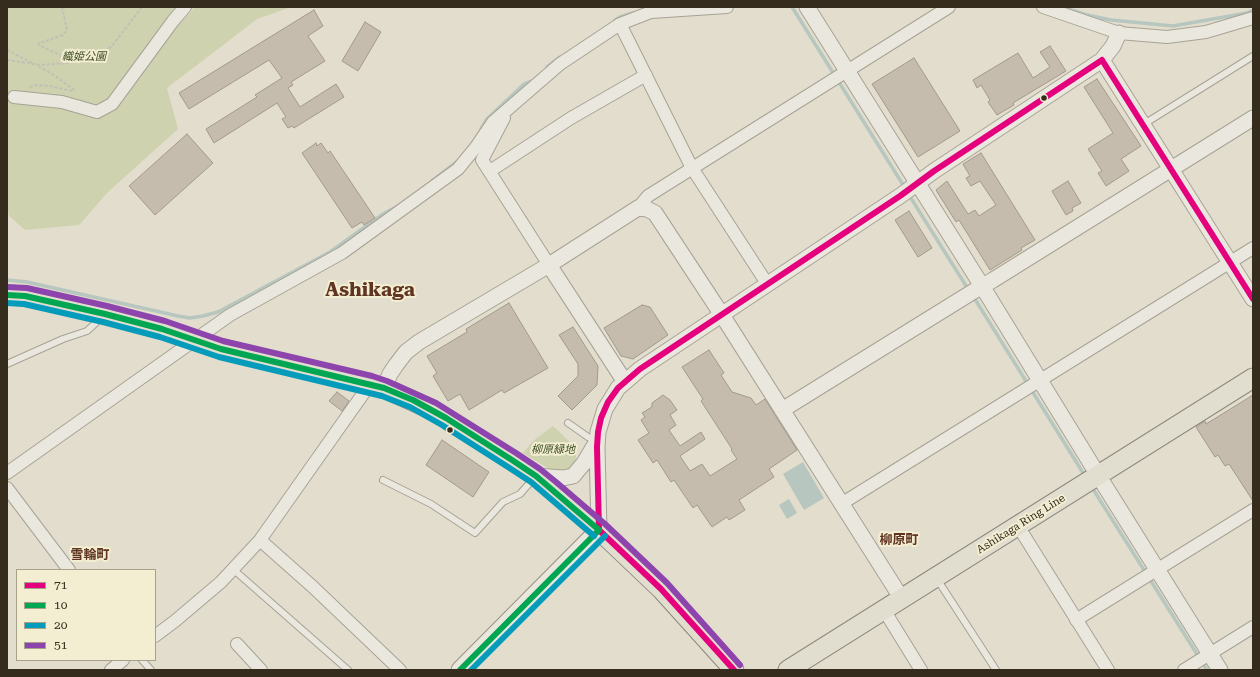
<!DOCTYPE html>
<html>
<head>
<meta charset="utf-8">
<style>
	body { margin:0 }
	#map { position:relative; width:1260px; height:677px; overflow:hidden; background:#e2ddcc; font-family:"Roboto Serif",serif }
	canvas { display:block }
	.frame { position:absolute; inset:0; border:8px solid #352c1e; pointer-events:none }
	.legend { position:absolute; left:16px; top:569px; width:140px; height:92px; box-sizing:border-box; background:#f3edd2; border:1px solid #a7a08a; margin:0; padding:5px 7px; list-style:none; font-size:12px; color:#352c1e }
	.legend li { display:flex; align-items:center; gap:8px; height:20px }
	.legend b { width:20px; border:1px solid #a7a08a }
</style>
</head>
<body>
<div id="map">
<canvas width="1260" height="677"></canvas>
<div class="frame"></div>
<ul class="legend">
<li><b style="height:5px;background:#e5007d"></b>71</li>
<li><b style="height:5px;background:#00a651"></b>10</li>
<li><b style="height:5px;background:#059cbc"></b>20</li>
<li><b style="height:5px;background:#8e44ad"></b>51</li>
</ul>
</div>
<script>
const context = document.querySelector('canvas').getContext('2d');
context.lineJoin = 'round';
function paint(path, color) {
  context.fillStyle = color;
  context.fill(path, 'evenodd');
}
function poly(rows) {
  const path = new Path2D();
  for (const r of rows) {
    path.moveTo(r[0], r[1]);
    for (let i = 2; i < r.length; i += 2) path.lineTo(r[i], r[i + 1]);
  }
  return path;
}
function stroke(path, color, width, dash) {
  context.strokeStyle = color;
  context.lineWidth = width;
  context.lineCap = dash ? 'butt' : 'round';
  context.setLineDash(dash || []);
  context.stroke(path);
}
function label(font, color, halo, rows, align = 'center') {
  context.font = font + ' "Roboto Serif","Noto Sans JP",serif';
  context.lineWidth = 4;
  context.setLineDash([]);
  context.textBaseline = 'middle';
  context.strokeStyle = halo;
  context.fillStyle = color;
  for (const [text, x, y, turn = 0] of rows) {
    context.save();
    context.translate(x, y);
    context.rotate((+turn || 0) * Math.PI / 180);
    context.textAlign = isNaN(turn) ? turn : align;
    if (halo) context.strokeText(text, 0, 0);
    context.fillText(text, 0, 0);
    context.restore();
  }
}
const green = poly([
	[7,7,195,7,159,40,148,55,196,7,291,7,257,19,167,88,178,129,108,192,79,225,25,230,9,216,7,206],
	[553,426,571,443,576,451,576,464,571,470,556,473,523,453,533,441]
]);
const water = poly([
	[803,462,824,498,804,510,783,474],
	[789,499,797,513,787,519,779,505]
]);
const stream = poly([
	[792,7,905,188],
	[1062,7,1087,15,1111,20,1173,26,1247,13,1253,10],
	[615,20,620,17,633,13],
	[547,67,560,57],
	[481,129,487,119,524,84,534,80],
	[432,181,459,160],
	[909,195,968,289],
	[7,280,27,282,178,316,190,318,203,316,218,312,330,252,383,214,398,206],
	[973,296,1085,476],
	[1091,486,1207,670]
]);
const building = poly([
	[314,10,323,26,308,36,325,61,291,82,293,85,288,88,300,107,336,84,344,97,294,128,292,126,288,128,282,119,286,117,277,103,214,143,206,129,257,97,255,95,282,78,269,60,189,109,179,93,314,10],
	[365,22,381,32,358,71,342,61,365,22],
	[1050,46,1066,71,1013,103,1014,105,997,115,988,102,990,100,981,85,977,88,973,80,1018,53,1033,78,1050,67,1040,52,1050,46],
	[914,58,960,131,918,157,872,84,914,58],
	[1097,79,1141,146,1121,159,1129,171,1106,186,1098,173,1102,171,1088,149,1113,133,1084,87,1097,79],
	[187,134,213,163,155,215,129,186,187,134],
	[316,143,317,146,321,143,328,153,330,151,375,218,364,225,362,222,352,228,302,153,316,143],
	[981,153,1035,240,1021,248,1022,250,990,270,959,220,956,222,936,190,947,181,968,214,975,210,979,216,996,205,980,181,971,186,966,178,970,176,963,164,981,153],
	[1068,181,1081,203,1072,208,1073,211,1066,215,1052,191,1068,181],
	[909,211,932,248,918,257,895,220,909,211],
	[509,303,548,368,504,393,502,390,469,410,460,394,448,401,433,376,437,373,427,356,467,332,466,329,509,303],
	[642,305,650,307,668,335,633,359,621,356,604,328,642,305],
	[573,327,598,366,597,385,572,410,558,396,578,376,578,364,559,335,573,327],
	[709,350,724,373,721,375,732,392,751,398,756,405,765,399,797,450,769,469,774,477,739,500,745,510,729,520,727,517,712,527,697,505,693,508,674,480,671,482,657,460,653,463,638,440,649,433,641,420,645,417,642,413,652,407,652,403,663,395,670,400,677,410,670,415,676,425,669,430,680,446,701,432,705,439,680,456,690,471,702,464,710,476,737,459,731,450,732,449,701,401,703,399,682,367,709,350],
	[337,392,349,401,342,411,329,401,337,392],
	[1253,395,1253,501,1229,464,1225,466,1218,455,1215,457,1196,427,1205,421,1206,424,1253,395],
	[442,440,489,472,473,497,426,465,442,440]
]);
const path = poly([
	[62,7,67,30,63,35,49,40,39,43,39,45,68,59,69,61],
	[7,50,32,63],
	[7,60,40,65,68,63,104,52,112,46,142,7],
	[30,87,35,85,50,86,72,91,74,90,54,75,38,66]
]);
const service = poly([
	[1144,124,1253,56],
	[7,364,63,339,87,331,102,317],
	[568,423,588,437,597,441],
	[383,480,431,504,475,533,503,502,520,494,535,477],
	[234,570,348,670],
	[937,579,996,670],
	[142,660,151,670]
]);
const minor = poly([
	[1043,7,1119,33,1167,37,1206,32,1253,18],
	[620,24,692,168,768,285],
	[14,97,62,102,97,112,112,104,173,21,185,7],
	[504,118,482,160,549,265],
	[490,171,571,118,646,75],
	[638,208,648,196,949,7],
	[7,473,230,315,342,253,458,169,476,147,493,122,560,64,620,24,651,12,727,7],
	[7,488,69,570],
	[841,504,1253,248],
	[1018,526,1108,670],
	[260,540,313,587,400,670],
	[884,610,921,670],
	[1076,620,1253,510],
	[155,636,175,621,221,582,260,540,370,384],
	[237,644,261,670],
	[111,670,123,660],
	[1184,670,1253,627]
]);
const tertiary = poly([
	[807,7,982,286,1098,475,1220,670],
	[1102,60,1253,299],
	[549,265,625,382],
	[384,388,390,374,396,365,406,352,419,342,549,265,638,208,647,209,655,213,722,315,902,599],
	[782,410,974,291,993,280,1253,118],
	[536,476,563,478,573,476,584,463,597,441],
	[599,530,597,447,598,432,605,409,618,388,640,369,900,196,934,171,1102,60,1113,46,1119,33]
]);
const secondary = poly([
	[460,670,599,530]
]);
const primary = poly([
	[7,295,25,296,105,314,162,329,221,349,370,384,384,388,433,410,512,460,536,476,551,488,599,530,661,589,734,670],
	[788,670,1253,378]
]);
const bus1 = poly([
	[1102,60,1253,299],
	[599,530,597,447,598,432,601,418,608,402,618,388,640,369,900,196,934,171,1102,60],
	[599,530,661,589,734,670]
]);
const bus2 = poly([
	[7,295,25,296,105,314,162,329,221,349,384,388,413,400,446,418,512,460,536,476,599,530],
	[460,670,599,530]
]);
const bus3 = poly([
	[7,303,24,304,103,322,160,337,219,357,382,396,410,407,442,425,508,467,531,482,594,536],
	[471,670,605,536]
]);
const bus4 = poly([
	[7,287,27,288,107,306,165,321,223,341,372,376,387,381,436,403,516,453,540,469,556,482,605,524,667,583,740,665]
]);
const markers = [
	[1044,98,3.5,"#352c1e"],
	[450,430,3.5,"#352c1e"]
];
const parkNames = [
	["織姫公園",84,57],
	["柳原緑地",553,450]
];
const streetNames = [
	["Ashikaga Ring Line",1021,524,-32]
];
const quarterNames = [
	["柳原町",899,540],
	["雪輪町",90,555]
];
const townNames = [
	["Ashikaga",370,290]
];
paint(green, '#ced2af');
paint(water, '#b7c7bf');
stroke(stream, '#b7c7bf', 3.5);
paint(building, '#c5bcad');
stroke(building, '#a2998c', 1);
stroke(service, '#a7a295', 8);
stroke(minor, '#a7a295', 14);
stroke(tertiary, '#a7a295', 17);
stroke(secondary, '#979185', 19);
stroke(primary, '#8d877c', 21);
stroke(path, '#c3bfb5', 2, [3, 2]);
stroke(service, '#eae8de', 6);
stroke(minor, '#eae8de', 12);
stroke(tertiary, '#eae8de', 15);
stroke(secondary, '#eae8de', 17);
stroke(primary, '#e2decf', 19);
stroke(bus1, '#e5007d', 6);
stroke(bus2, '#00a651', 6);
stroke(bus3, '#059cbc', 6);
stroke(bus4, '#8e44ad', 6);
for (const [x, y, r, color] of markers) {
  const dot = new Path2D();
  dot.arc(x, y, r, 0, 2 * Math.PI);
  context.fillStyle = color;
  context.fill(dot);
  stroke(dot, '#f3edd2', 1.5);
}
label('italic 11px', '#415026', '#f3edd2', parkNames);
label('11px', '#352c1e', '#f3edd2', streetNames);
label('bold 13px', '#5f3420', '#f3edd2', quarterNames);
label('bold 19px', '#5f3420', '#f3edd2', townNames);
</script>
</body>
</html>
